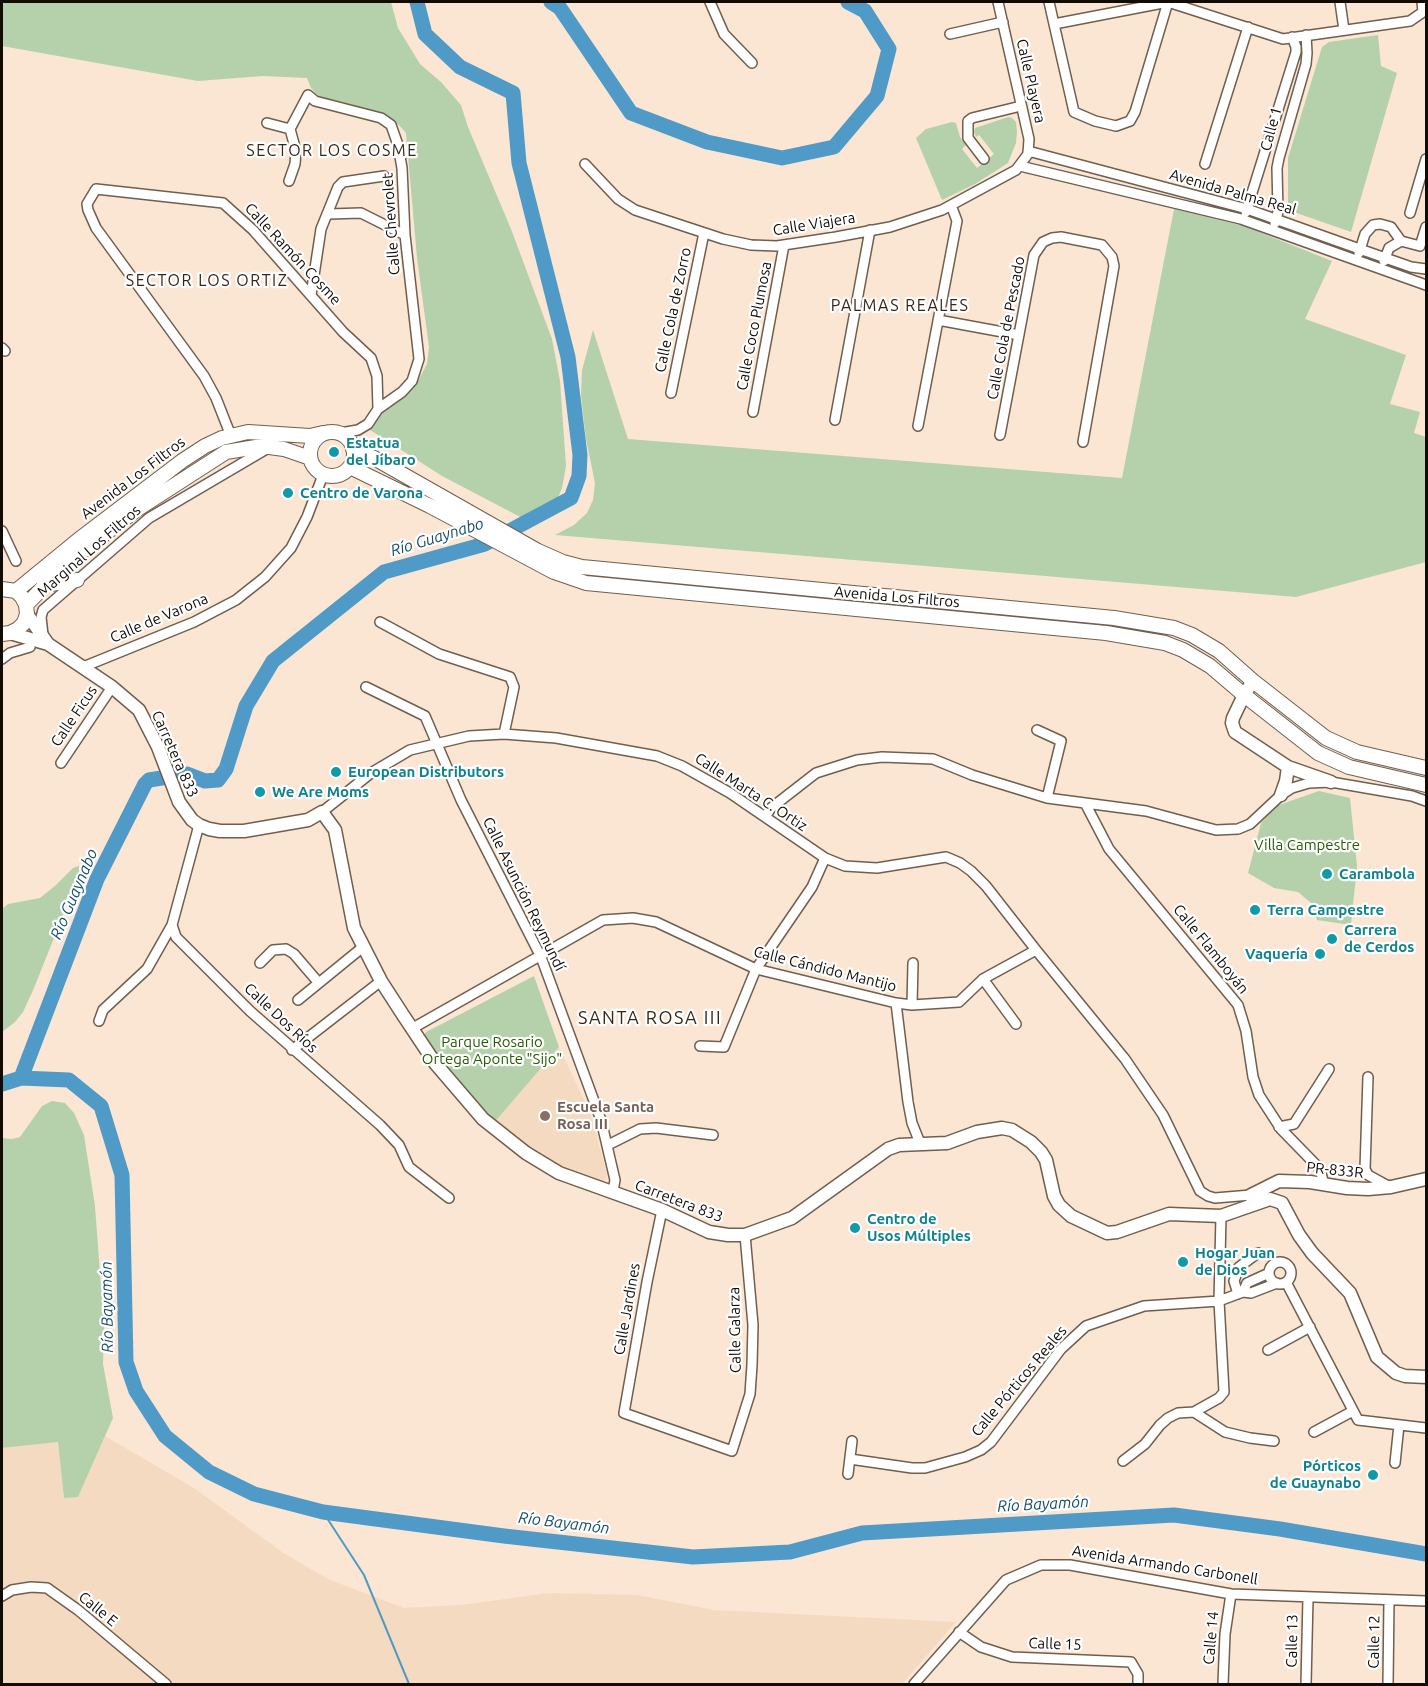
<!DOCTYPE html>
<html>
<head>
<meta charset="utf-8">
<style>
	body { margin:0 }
	#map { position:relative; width:1428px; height:1686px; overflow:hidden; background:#fbe6d3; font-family:Ubuntu,sans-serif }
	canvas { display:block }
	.frame { position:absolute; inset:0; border:3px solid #110a05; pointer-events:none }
</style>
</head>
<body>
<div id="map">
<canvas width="1428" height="1686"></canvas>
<div class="frame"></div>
</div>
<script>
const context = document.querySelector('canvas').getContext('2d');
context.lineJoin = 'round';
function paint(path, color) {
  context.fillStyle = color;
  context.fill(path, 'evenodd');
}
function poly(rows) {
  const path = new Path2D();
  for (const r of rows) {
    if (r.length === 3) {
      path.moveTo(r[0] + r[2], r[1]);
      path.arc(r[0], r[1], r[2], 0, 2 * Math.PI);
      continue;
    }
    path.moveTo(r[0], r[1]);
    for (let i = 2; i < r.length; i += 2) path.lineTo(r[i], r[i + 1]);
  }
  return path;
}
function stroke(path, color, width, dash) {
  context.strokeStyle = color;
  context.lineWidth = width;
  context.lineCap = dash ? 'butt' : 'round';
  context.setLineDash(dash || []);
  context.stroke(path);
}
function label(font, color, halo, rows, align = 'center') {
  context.font = font + ' Ubuntu,sans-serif';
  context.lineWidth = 4.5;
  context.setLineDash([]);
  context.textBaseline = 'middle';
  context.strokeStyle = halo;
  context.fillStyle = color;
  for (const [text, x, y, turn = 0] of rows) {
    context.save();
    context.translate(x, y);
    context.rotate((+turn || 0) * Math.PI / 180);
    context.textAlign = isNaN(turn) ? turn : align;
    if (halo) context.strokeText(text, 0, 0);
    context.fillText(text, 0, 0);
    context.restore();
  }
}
const built = poly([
	[559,1047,588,1108,595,1130,607,1174,606,1179,603,1182,566,1170,545,1161,493,1124],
	[105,1436,194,1488,282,1552,328,1579,404,1608,461,1605,549,1593,637,1595,714,1610,956,1622,902,1684,2,1684,2,1448,58,1442,64,1497,78,1497]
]);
const green = poly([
	[2,2,391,2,398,28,420,64,441,82,461,105,468,127,511,229,552,339,560,381,566,466,562,488,555,504,550,509,526,520,442,476,370,430,382,412,399,401,419,379,427,364,429,347,417,258,406,133,399,125,388,119,334,104,318,96,311,88,307,78,263,76,198,81,2,46],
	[1378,35,1381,66,1397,73,1351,232,1288,210,1288,158,1322,47,1329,42],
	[1008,117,1012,118,1016,122,1017,131,1016,143,1008,163,975,184,942,200,916,138,926,129,952,122,956,123,960,137,966,145,962,149,977,168,994,154,979,135,976,137,974,132,975,128],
	[1174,209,1244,226,1332,261,1305,319,1406,355,1390,404,1420,412,1414,433,1426,437,1426,562,1296,597,555,535,574,525,587,513,593,500,595,483,586,439,581,396,582,370,593,330,628,439,1122,478],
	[1319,791,1350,798,1357,866,1351,925,1317,920,1311,903,1298,892,1274,888,1248,873,1261,823,1276,806],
	[79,866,79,875,34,988,23,1012,15,1022,2,1032,2,909,8,904,40,898,56,885,73,868],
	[534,976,559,1047,493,1124,425,1044,423,1037,426,1032],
	[52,1101,65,1103,74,1113,84,1135,95,1206,104,1327,103,1364,113,1418,78,1497,64,1498,58,1442,2,1448,2,1138,12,1139,20,1137,42,1106]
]);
const stream = poly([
	[323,1512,364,1575,409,1684]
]);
const river = poly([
	[551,2,560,8,631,113,707,142,782,158,834,147,877,96,889,49,865,11,848,2],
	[21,1078,97,879,145,784,149,780,187,774,205,781,218,780,226,769,246,706,273,661,384,572,485,544,571,498,579,476,580,455,568,357,519,163,513,93,460,67,425,34,417,2],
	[2,1084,21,1078,69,1080,101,1106,122,1175,126,1362,136,1391,165,1436,209,1472,254,1494,323,1512,504,1536,693,1557,790,1552,862,1533,1174,1515,1280,1529,1426,1554]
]);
const minor = poly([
	[710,2,724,34,752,63],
	[1049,2,1074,112,1095,121,1116,126,1130,121,1135,112,1168,2],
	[1340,2,1344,30],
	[1054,24,1168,2,1283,39,1410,21,1423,12,1422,2],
	[950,34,1003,22],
	[267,123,290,129,308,95,315,101,381,118,391,125,398,145,402,168,405,235,419,359,412,381,402,392,378,409,368,424,358,430,340,433],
	[1028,151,1247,209,1351,246,1411,267,1426,269],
	[984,159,968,138,968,121,972,118,1021,106],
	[585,164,618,199,635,210,723,239,751,245,777,246,836,237,890,227,942,210,1016,170,1028,154,1029,139,998,2],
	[1205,164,1248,27],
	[1020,166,1241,219,1426,285],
	[289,181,295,164,296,151,290,129],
	[1246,212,1296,52,1296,47,1292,37],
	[1410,213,1426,159],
	[329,214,361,213,405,235],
	[1275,223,1278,212,1277,168,1279,158,1306,64,1307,53,1306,35],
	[1359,253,1365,234,1373,225,1380,224,1391,227,1401,241,1420,246,1426,227],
	[1384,261,1389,248,1401,241],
	[311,295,321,229,338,187,343,182,384,176],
	[938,320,1019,335],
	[2,348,5,351],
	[671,393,704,233],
	[753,412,784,245],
	[835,420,870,230],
	[918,426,957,221,951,205],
	[1000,435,1034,255,1043,242,1052,238,1061,237,1102,245,1112,257,1114,266,1083,442],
	[231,436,216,398,204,376,96,228,88,210,87,204,96,189,223,203,253,230,343,332,371,358,377,376,378,409],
	[2,531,16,561],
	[380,622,439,654,510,677,514,687,504,734],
	[43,635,41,617,43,610,149,518,268,448],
	[2,659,10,653,30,647],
	[83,667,194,622,236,600,265,577,291,548,307,517,323,475],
	[366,687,425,716,461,800,541,957,601,1120,615,1180,613,1191],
	[1037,730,1061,741,1047,798],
	[61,763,112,687],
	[1085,803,1109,849,1238,1005,1246,1031,1253,1077,1259,1095,1281,1129,1320,1169,1324,1185],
	[322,812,371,773,410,750,469,736,504,734,556,738,657,756,682,766,730,793,825,858,845,866,877,868,946,857,960,863,971,871,986,886,1036,950,1125,1059,1163,1115,1200,1191,1208,1196,1215,1198,1251,1195],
	[765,817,771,808,816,773,857,760,882,757,933,759,972,775,1047,798,1146,811,1216,830,1238,829,1250,824,1281,795,1292,788,1309,783,1331,782,1412,796,1426,801],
	[172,925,176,937,250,1011,380,1125,399,1145,409,1167,449,1198],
	[260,963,273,950,286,949,294,954,318,982],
	[983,979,1016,1024],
	[298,1000,363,947],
	[896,1003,908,1102,912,1123,920,1143],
	[912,1005,913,963],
	[99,1021,103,1010,147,969,172,925,199,825],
	[413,1028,603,920,633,918,656,922,756,969,896,1003,912,1005,959,1002,983,979,1036,950],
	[700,1046,724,1047,756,969,812,887,825,858],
	[292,1050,381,981],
	[1368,1077,1365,1169,1368,1175,1390,1187],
	[1279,1127,1294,1124,1329,1069],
	[608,1145,640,1129,656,1128,713,1135],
	[662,1210,647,1282,624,1413,732,1451,750,1394,752,1365,753,1325,745,1235],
	[1280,1273,11],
	[1286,1282,1358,1420,1426,1428],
	[1243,1292,1247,1283,1269,1273],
	[1238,1294,1234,1281,1239,1267,1258,1253],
	[1268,1350,1310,1327],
	[1194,1412,1225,1432,1250,1438,1274,1441],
	[1314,1432,1353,1411],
	[850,1459,912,1468,925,1468,965,1457,981,1450,991,1442,1061,1349,1086,1326,1144,1306,1219,1301,1243,1292,1251,1293,1277,1283],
	[1123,1461,1145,1444,1160,1425,1168,1418,1178,1413,1194,1412,1219,1398,1224,1392,1219,1301,1221,1216],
	[1395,1463,1399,1425],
	[848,1474,852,1441],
	[2,1596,12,1590,31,1587,47,1588,78,1610,166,1684],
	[959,1632,981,1647,1012,1657,1131,1662,1138,1674,1138,1684],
	[914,1684,1006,1580,1041,1565,1070,1565,1231,1594,1426,1601],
	[1223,1684,1225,1634,1231,1594],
	[1306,1684,1308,1598],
	[1388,1684,1389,1600]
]);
const tertiary = poly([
	[27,614,48,644],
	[10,633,48,644,112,687,139,710,158,747,179,802,192,820,199,825,209,829,220,831,244,831,308,820,322,812,335,830,354,928,381,981,403,1015,435,1063,483,1119,526,1153,559,1173,662,1210,709,1232,728,1235,745,1235,792,1218,888,1149,899,1145,947,1143,977,1132,1002,1128,1012,1130,1031,1142,1041,1152,1046,1160,1054,1196,1059,1205,1071,1216,1107,1233,1117,1232,1169,1214,1221,1216,1270,1199,1282,1203,1299,1235,1312,1253,1350,1293,1377,1357,1396,1373,1405,1376,1426,1377],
	[1253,681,1244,695,1233,718,1232,723,1235,732,1288,767,1331,782],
	[1281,795,1286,781,1288,767],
	[1254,1204,1251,1195,1279,1181,1310,1182,1347,1188,1368,1189,1391,1187,1426,1179]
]);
const secondary = poly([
	[332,454,22],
	[353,449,374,458,538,551,563,562,582,567,1114,618,1174,628,1192,635,1219,651,1253,681,1326,738,1357,752,1426,768],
	[350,467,430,506,554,572,586,583,1106,633,1165,643,1183,650,1210,666,1244,695,1318,753,1349,767,1426,785],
	[44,585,77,580],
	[2,589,16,591,22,597,26,605,27,614,24,623,18,629,10,633,2,634],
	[16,591,82,537,182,461,205,446,222,438,248,432,310,436,323,433],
	[26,605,66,564,136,510,226,452,256,447,269,447,284,449,310,458]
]);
const markers = [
	[334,452,6,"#0f9aa8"],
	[288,493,6,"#0f9aa8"],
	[336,772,6,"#0f9aa8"],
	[260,792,6,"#0f9aa8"],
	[1327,874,6,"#0f9aa8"],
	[1255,910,6,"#0f9aa8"],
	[1332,939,6,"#0f9aa8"],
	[1320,954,6,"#0f9aa8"],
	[545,1116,6,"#8d6e63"],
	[855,1228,6,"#0f9aa8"],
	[1183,1262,6,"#0f9aa8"],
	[1373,1475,6,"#0f9aa8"]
];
const streetNames = [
	["Calle Playera",1031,81,77],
	["Calle 1",1271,129,-75],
	["Avenida Palma Real",1233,192,16],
	["Calle Chevrolet",391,224,-94],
	["Calle Viajera",814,224,-9],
	["Calle Ramón Cosme",293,254,47],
	["Calle Cola de Zorro",673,310,-78],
	["Calle Coco Plumosa",754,326,-79],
	["Calle Cola de Pescado",1006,328,-79],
	["Avenida Los Filtros",133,478,-37],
	["Marginal Los Filtros",89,551,-41],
	["Avenida Los Filtros",897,597,5],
	["Calle de Varona",159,618,-23],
	["Calle Ficus",74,716,-56],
	["Carretera 833",175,754,66],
	["Calle Marta C. Ortiz",751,792,33],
	["Calle Asunción Reymundí",524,894,64],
	["Calle Flamboyán",1211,949,51],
	["Calle Cándido Mantijo",825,969,14],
	["Calle Dos Ríos",281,1018,43],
	["PR-833R",1335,1170,6],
	["Carretera 833",679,1201,21],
	["Calle Jardines",627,1309,-80],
	["Calle Galarza",735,1330,-91],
	["Calle Pórticos Reales",1019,1381,-50],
	["Avenida Armando Carbonell",1165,1565,9],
	["Calle E",98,1609,39],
	["Calle 14",1211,1638,-85],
	["Calle 13",1292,1641,-89],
	["Calle 12",1374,1642,-89],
	["Calle 15",1055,1644,2]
];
const cultureNames = [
	["Estatua",346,443],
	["del Jíbaro",346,460],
	["Centro de Varona",300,493],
	["European Distributors",348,772],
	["We Are Moms",272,792],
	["Carambola",1339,874],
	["Terra Campestre",1267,910],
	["Carrera",1344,930],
	["de Cerdos",1344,947],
	["Vaquería",1308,954,"right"],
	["Centro de",867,1219],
	["Usos Múltiples",867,1236],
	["Hogar Juan",1195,1253],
	["de Dios",1195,1270],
	["Pórticos",1361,1466,"right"],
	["de Guaynabo",1361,1483,"right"]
];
const parkNames = [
	["Villa Campestre",1307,845],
	["Parque Rosario",492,1042],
	["Ortega Aponte \"Sijo\"",492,1059]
];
const educationNames = [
	["Escuela Santa",557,1107],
	["Rosa III",557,1124]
];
const neighbourhoodNames = [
	["SECTOR LOS COSME",332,151],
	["SECTOR LOS ORTIZ",207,281],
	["PALMAS REALES",900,306]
];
const waterNames = [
	["Río Guaynabo",437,537,-17],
	["Río Guaynabo",74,894,-67],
	["Río Bayamón",107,1307,-91],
	["Río Bayamón",1043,1504,-3],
	["Río Bayamón",564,1523,7]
];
const quarterNames = [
	["SANTA ROSA III",650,1018]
];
paint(built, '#f5dac2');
paint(green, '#b5d1ab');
stroke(stream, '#4f9ac6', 2);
stroke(river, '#4f9ac6', 15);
stroke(minor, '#705e4e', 12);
stroke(tertiary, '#705e4e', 15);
stroke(secondary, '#705e4e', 16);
stroke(minor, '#fff', 9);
stroke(tertiary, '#fff', 12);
stroke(secondary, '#fff', 14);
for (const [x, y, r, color] of markers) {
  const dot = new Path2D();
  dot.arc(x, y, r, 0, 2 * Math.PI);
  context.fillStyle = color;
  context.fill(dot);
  stroke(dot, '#fff', 2);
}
label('15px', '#110a05', '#fff', streetNames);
label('bold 15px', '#0d838f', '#fff', cultureNames, 'left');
label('15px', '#245d01', '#fff', parkNames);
label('bold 15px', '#785e54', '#fff', educationNames, 'left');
context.letterSpacing = '1.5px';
label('16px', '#362618', '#fff', neighbourhoodNames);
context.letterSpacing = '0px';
label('italic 16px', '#144f6e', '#fff', waterNames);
context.letterSpacing = '1.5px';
label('18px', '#362618', '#fff', quarterNames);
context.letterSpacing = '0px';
</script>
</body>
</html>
